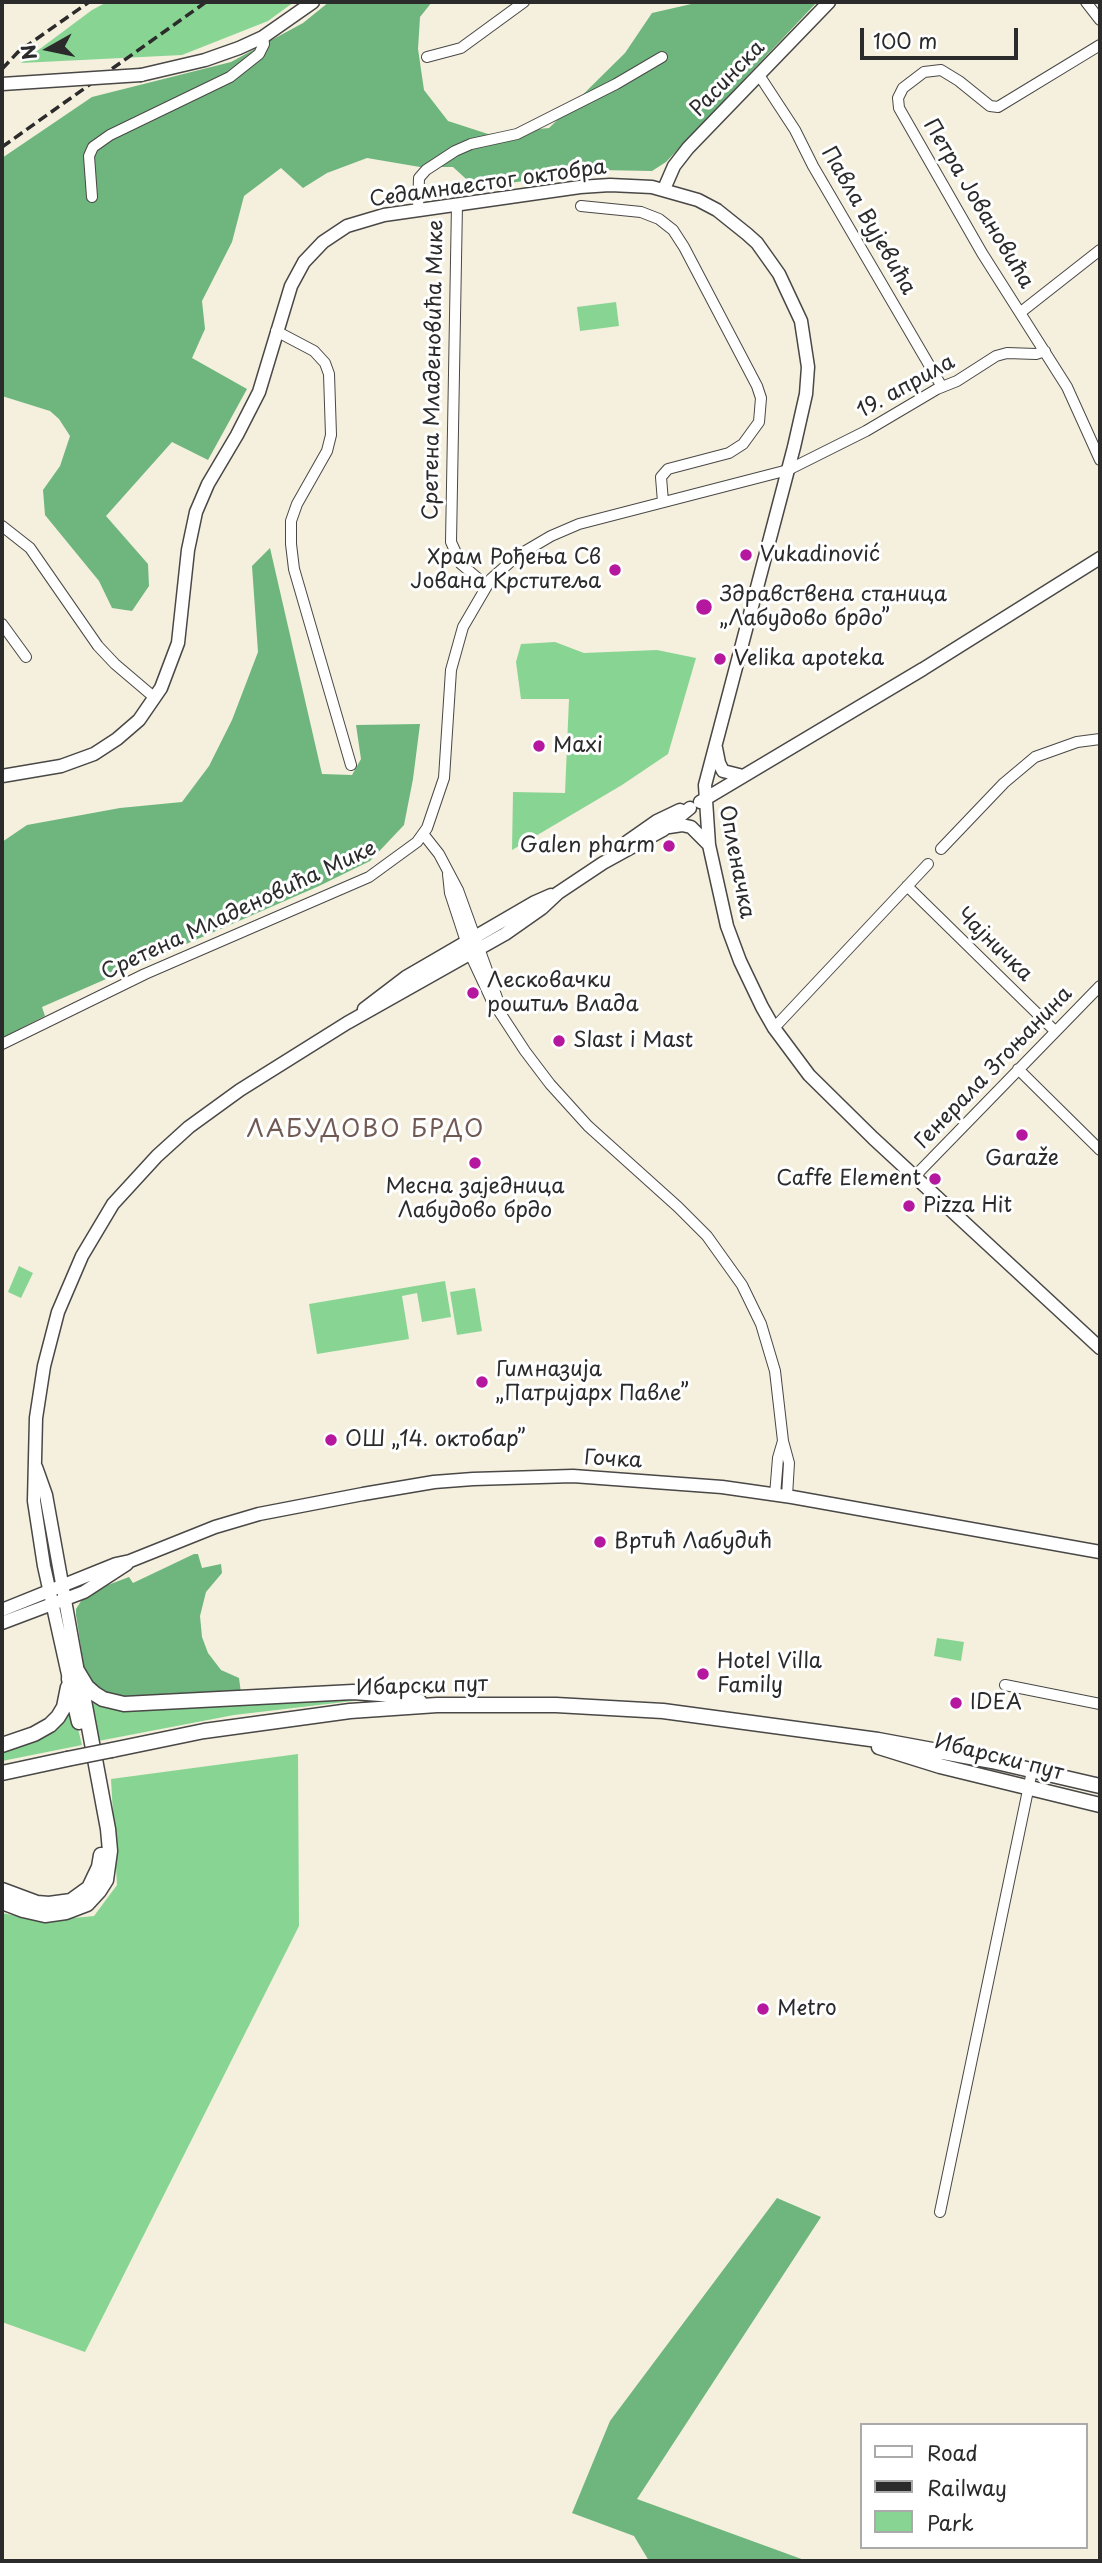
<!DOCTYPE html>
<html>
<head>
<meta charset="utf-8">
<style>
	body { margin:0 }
	#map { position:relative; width:1102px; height:2563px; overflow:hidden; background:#f5efdd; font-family:"Playpen Sans",sans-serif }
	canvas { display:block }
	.frame { position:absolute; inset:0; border:4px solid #2b2b2b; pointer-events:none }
	.legend { position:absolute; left:860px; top:2423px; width:228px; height:126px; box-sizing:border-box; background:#fff; border:2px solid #aaa; margin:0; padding:9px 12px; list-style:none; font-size:21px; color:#2b2b2b }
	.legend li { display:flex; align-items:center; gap:14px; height:35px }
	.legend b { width:35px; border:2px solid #aaa }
	.north { position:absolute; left:14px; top:14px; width:70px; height:70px; -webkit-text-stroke:5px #fff; paint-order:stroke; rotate:261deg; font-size:19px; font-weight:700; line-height:28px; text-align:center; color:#2b2b2b }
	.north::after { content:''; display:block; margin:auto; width:24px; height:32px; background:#2b2b2b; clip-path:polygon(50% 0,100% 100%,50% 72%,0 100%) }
	.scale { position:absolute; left:860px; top:28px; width:158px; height:32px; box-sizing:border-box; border:4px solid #2b2b2b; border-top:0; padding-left:9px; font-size:21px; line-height:24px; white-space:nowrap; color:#2b2b2b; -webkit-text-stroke:5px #fff; paint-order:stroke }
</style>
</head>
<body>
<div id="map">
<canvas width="1102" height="2563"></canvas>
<div class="frame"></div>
<ul class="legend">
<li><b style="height:9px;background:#fff"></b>Road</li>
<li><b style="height:9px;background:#2b2b2b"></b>Railway</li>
<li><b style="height:19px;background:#88d593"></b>Park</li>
</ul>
<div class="north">N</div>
<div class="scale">100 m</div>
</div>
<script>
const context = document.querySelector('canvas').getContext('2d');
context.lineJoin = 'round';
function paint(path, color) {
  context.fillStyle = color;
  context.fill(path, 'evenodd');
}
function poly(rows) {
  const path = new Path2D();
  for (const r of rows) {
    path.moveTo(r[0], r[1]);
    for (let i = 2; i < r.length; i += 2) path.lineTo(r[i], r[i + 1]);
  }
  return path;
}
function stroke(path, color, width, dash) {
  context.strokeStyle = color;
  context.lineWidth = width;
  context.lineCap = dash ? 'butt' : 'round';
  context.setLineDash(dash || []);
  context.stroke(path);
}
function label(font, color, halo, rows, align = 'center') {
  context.font = font + ' "Playpen Sans",sans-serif';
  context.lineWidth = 6;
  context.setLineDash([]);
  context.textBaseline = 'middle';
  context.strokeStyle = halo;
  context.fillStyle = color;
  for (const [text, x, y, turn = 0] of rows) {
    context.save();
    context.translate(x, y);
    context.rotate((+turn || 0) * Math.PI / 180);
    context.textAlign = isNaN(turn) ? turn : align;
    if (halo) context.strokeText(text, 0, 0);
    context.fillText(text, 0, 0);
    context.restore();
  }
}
const green = poly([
	[107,2,294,2,268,21,182,55,21,63,92,10],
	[616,302,619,326,580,331,577,307],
	[555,642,584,653,657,650,696,658,668,754,622,785,512,850,513,792,565,793,569,699,521,699,516,662,521,644],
	[19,1266,33,1273,21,1298,8,1292],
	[445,1281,451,1317,422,1322,417,1293,402,1296,409,1339,317,1354,309,1304],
	[475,1288,482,1331,457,1335,450,1292],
	[937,1638,964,1642,961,1661,934,1656],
	[84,1687,378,1698,234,1715,93,1742],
	[70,1697,82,1745,2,1761,2,1749,33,1737],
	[298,1754,299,1926,85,2352,2,2322,2,1913,41,1921,94,1916,117,1885,111,1779]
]);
const forest = poly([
	[329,2,432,2,420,17,418,49,424,90,448,121,488,134,549,128,625,53,652,13,700,2,817,2,666,162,652,171,598,170,476,188,453,167,420,167,367,158,327,173,303,188,281,168,244,196,232,242,202,301,205,329,192,358,247,389,208,460,172,442,106,516,148,564,149,586,132,611,112,608,99,581,45,515,43,490,60,466,70,436,59,419,50,411,2,396,2,158,92,97,231,62,303,23],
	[270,548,322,774,352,775,361,759,356,725,420,724,413,779,404,825,370,861,319,886,42,1007,45,1016,2,1038,2,842,27,825,120,808,182,802,209,766,232,720,258,652,252,566],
	[194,1554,198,1554,202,1568,221,1564,222,1573,206,1592,200,1616,202,1637,208,1653,221,1670,239,1678,241,1693,117,1700,86,1680,76,1615,76,1609,81,1601,108,1585,129,1577,133,1583],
	[777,2198,821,2217,637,2499,807,2561,649,2561,634,2536,572,2513,610,2421]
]);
const street = poly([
	[1086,2,1100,20],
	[1100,45,998,107,990,106,959,81,941,70,924,72,903,88,898,98,899,108,982,253,1067,387,1100,460],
	[427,57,461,48,524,2],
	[759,75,795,130,813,166,942,387],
	[92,197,89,156,93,147,110,135,230,77,259,54,264,44,263,37],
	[457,204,451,542,461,564,487,586],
	[581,206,641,212,659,219,673,230,684,247,757,386,761,398,759,422,743,444,729,453,668,469,661,477,663,502],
	[418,209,419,178,426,170,455,151,471,144,517,134,616,84,662,57],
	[1021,312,1100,250],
	[276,331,314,351,325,363,329,374,331,435,327,451,297,504,291,521,291,544,294,569,351,765],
	[2,526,30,548,98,646,115,664,155,698],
	[2,624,26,657],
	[424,835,439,854,458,890,501,1009],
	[941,849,1004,783,1035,757,1077,742,1100,739],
	[448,874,450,893,470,954,491,999,525,1051,550,1084,588,1126,678,1207,707,1236,742,1285,761,1324,775,1371,783,1441,789,1463,787,1496],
	[907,886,1055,1031],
	[774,1028,928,864],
	[2,1044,145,974,369,877,417,842,427,828,444,778,451,670,463,627,491,579,517,556,551,536,579,524,788,470,866,431,937,389,957,381,996,356,1007,353,1036,354,1045,351],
	[1018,1069,1100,1150],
	[915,1176,1100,986],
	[775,1495,778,1458,783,1441],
	[1005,1685,1100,1704],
	[940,2212,1032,1771]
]);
const secondary = poly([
	[141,75,205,60,239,48,263,37,313,2],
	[664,189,674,166,688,148,829,2],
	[716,748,719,763,723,771,743,776],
	[2,776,61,766,94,754,117,739,139,720,161,688,178,643,188,550,196,512,208,484,237,435,259,392,291,286,304,262,323,242,347,226,384,215,580,187,610,185,652,187,698,200,717,210,747,234,757,243,779,274,801,321,808,367,806,394,794,447,705,785,709,845,727,926,740,961,762,1007,774,1028,809,1075,873,1138,1100,1348],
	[700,802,923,669,1100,558],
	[669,827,682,825,691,827,709,845],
	[627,842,657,821,680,810],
	[364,1009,406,977,535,902,551,895],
	[36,1467,46,1495,78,1672],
	[2,1610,116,1564,130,1561,215,1527,259,1514,363,1494,434,1482,473,1479,573,1476,722,1487,792,1497,1100,1552],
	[2,1623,84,1592,127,1564],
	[69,1679,44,1566,34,1501,36,1418,44,1366,58,1312,82,1256,113,1204,157,1156,189,1127,240,1090,347,1023,505,934,542,908,558,893,603,863,663,830,690,808]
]);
const primary = poly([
	[78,1672,87,1687,95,1694,103,1699,124,1704,353,1692,394,1695,419,1701],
	[69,1679,79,1722],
	[2,1745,34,1734,50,1725,58,1717,64,1707,68,1687],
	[879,1747,940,1766,1100,1805],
	[112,1750,204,1731,350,1711,437,1705,556,1705,663,1711,878,1740,992,1761,1100,1786],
	[2,1773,67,1759],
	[2,1890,37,1903,49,1904,71,1901,89,1888,99,1867,101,1855],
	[2,1902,23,1910,45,1915,66,1912,87,1904,99,1891,106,1880,110,1851,108,1829,80,1679]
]);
const rail = poly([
	[2,69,18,52,89,2],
	[2,147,206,2]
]);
const secondaryBridge = poly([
	[2,84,141,75]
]);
const primaryBridge = poly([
	[67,1759,112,1750]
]);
const markers = [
	[746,555,7,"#b5179e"],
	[615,570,7,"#b5179e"],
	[704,607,9,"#b5179e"],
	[720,659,7,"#b5179e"],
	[539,746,7,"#b5179e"],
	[669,846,7,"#b5179e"],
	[473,993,7,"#b5179e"],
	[559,1041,7,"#b5179e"],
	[1022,1135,7,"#b5179e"],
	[475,1163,7,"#b5179e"],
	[935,1179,7,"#b5179e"],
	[909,1206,7,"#b5179e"],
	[482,1382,7,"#b5179e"],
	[331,1440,7,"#b5179e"],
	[600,1542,7,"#b5179e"],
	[703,1674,7,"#b5179e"],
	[956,1703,7,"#b5179e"],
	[763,2009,7,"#b5179e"]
];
const streetNames = [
	["Расинска",728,79,-46],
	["Седамнаестог октобра",488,184,-8],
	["Петра Јовановића",978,204,59],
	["Павла Вујевића",868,221,60],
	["Сретена Младеновића Мике",434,370,-89],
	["19. априла",906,387,-29],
	["Опленачка",736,862,79],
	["Сретена Младеновића Мике",239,911,-25],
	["Чајничка",994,945,44],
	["Генерала Згоњанина",994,1068,-46],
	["Гочка",613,1460,3],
	["Ибарски пут",422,1687,-2],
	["Ибарски пут",999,1758,14]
];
const poiNames = [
	["Vukadinović",760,555],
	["Храм Рођења Св",601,558,"right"],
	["Јована Крститеља",601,582,"right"],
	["Здравствена станица",720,595],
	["„Лабудово брдо”",720,619],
	["Velika apoteka",734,659],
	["Maxi",553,746],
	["Galen pharm",655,846,"right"],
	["Лесковачки",487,981],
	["роштиљ Влада",487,1005],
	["Slast i Mast",573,1041],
	["Garaže",1022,1159,"center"],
	["Caffe Element",921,1179,"right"],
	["Месна заједница",475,1187,"center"],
	["Лабудово брдо",475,1211,"center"],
	["Pizza Hit",923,1206],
	["Гимназија",496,1370],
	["„Патријарх Павле”",496,1394],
	["ОШ „14. октобар”",345,1440],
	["Вртић Лабудић",614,1542],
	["Hotel Villa",717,1662],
	["Family",717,1686],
	["IDEA",970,1703],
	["Metro",777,2009]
];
const quarterNames = [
	["ЛАБУДОВО БРДО",366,1130]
];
paint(green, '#88d593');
paint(forest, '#6eb67d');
stroke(street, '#494846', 12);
stroke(secondary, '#494846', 15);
stroke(primary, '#494846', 17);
stroke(street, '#fff', 10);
stroke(secondary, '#fff', 12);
stroke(primary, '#fff', 14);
stroke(rail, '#2b2b2b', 3.5, [10, 5]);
stroke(secondaryBridge, '#494846', 15, []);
stroke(primaryBridge, '#494846', 17, []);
stroke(secondaryBridge, '#fff', 12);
stroke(primaryBridge, '#fff', 14);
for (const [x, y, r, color] of markers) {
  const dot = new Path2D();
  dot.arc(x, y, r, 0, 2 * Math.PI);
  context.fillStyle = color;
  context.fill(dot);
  stroke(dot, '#fff', 2.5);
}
label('21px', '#2b2b2b', '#fff', streetNames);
label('21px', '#2b2b2b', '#fff', poiNames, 'left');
context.letterSpacing = '2px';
label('24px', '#725a54', '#fff', quarterNames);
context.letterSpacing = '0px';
</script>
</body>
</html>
